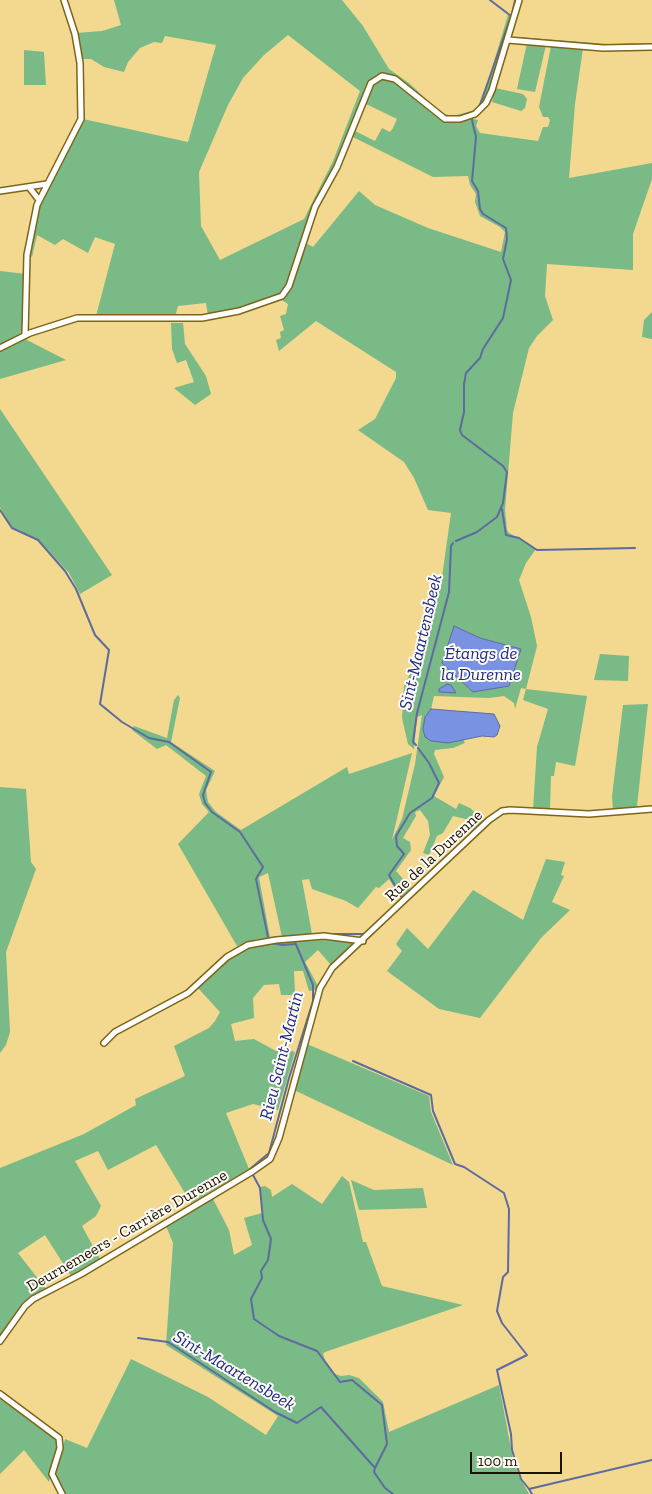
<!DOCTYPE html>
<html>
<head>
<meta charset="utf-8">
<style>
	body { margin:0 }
	#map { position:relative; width:652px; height:1494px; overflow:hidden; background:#f3d88f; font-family:"Zilla Slab",serif }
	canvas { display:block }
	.scale { position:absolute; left:470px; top:1452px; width:92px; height:22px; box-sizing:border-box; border:2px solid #1b1300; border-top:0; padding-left:6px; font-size:15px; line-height:18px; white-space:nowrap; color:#1b1300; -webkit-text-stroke:4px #fefbf4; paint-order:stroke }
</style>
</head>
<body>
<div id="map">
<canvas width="652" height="1494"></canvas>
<div class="scale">100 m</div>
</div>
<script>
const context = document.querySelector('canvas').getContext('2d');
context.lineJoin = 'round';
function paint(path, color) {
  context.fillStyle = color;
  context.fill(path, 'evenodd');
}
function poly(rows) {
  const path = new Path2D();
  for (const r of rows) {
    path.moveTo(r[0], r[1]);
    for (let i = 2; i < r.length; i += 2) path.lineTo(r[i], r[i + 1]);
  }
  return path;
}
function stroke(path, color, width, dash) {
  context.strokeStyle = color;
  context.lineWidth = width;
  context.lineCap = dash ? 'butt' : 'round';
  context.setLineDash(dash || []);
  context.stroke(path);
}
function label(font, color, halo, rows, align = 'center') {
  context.font = font + ' "Zilla Slab",serif';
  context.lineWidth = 4;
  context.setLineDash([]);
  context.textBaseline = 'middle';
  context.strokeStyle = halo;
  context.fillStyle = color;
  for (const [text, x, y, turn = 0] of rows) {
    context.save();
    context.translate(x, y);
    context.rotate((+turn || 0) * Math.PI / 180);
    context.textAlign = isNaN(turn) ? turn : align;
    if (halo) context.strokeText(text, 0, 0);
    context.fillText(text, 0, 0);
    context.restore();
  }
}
const green = poly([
	[114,0,342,0,363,26,389,69,409,83,441,113,453,116,475,110,479,104,489,78,508,15,513,17,490,91,476,111,461,117,449,118,437,113,398,78,380,74,370,81,335,166,311,211,286,287,282,294,251,306,208,316,206,303,178,306,175,317,96,316,115,244,95,237,88,253,63,239,55,245,37,235,32,257,29,255,37,209,77,134,83,119,188,142,216,45,165,36,162,43,154,42,140,48,128,62,124,72,104,67,91,59,82,59,76,33,102,31,121,25],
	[288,35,360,91,333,161,304,219,220,260,201,226,199,172,228,105,243,78,264,55],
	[516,37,609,44,641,43,652,44,652,45,609,46,517,39],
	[527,43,546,45,535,92,517,89],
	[551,46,583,48,575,104,569,178,652,163,652,179,633,234,633,270,547,264,545,296,553,320,537,336,529,348,513,413,505,510,507,530,509,533,536,549,526,563,519,580,531,617,537,646,526,689,587,696,575,766,556,762,554,776,551,776,550,808,560,810,533,809,537,747,548,709,523,700,526,689,521,688,515,709,514,703,504,696,489,698,434,696,431,709,425,718,448,743,463,739,465,743,453,748,435,750,434,754,444,777,434,796,456,809,459,803,470,808,484,820,471,832,469,829,473,823,470,820,453,816,443,833,437,836,429,855,423,853,430,835,428,821,420,810,415,812,416,816,403,838,410,842,411,850,396,871,411,888,401,898,389,879,379,888,376,887,358,908,346,901,312,889,309,879,302,880,312,934,282,937,268,873,259,877,270,938,257,939,237,946,178,844,209,812,202,804,199,794,206,776,166,745,157,749,132,730,134,726,167,738,174,700,178,695,180,698,171,742,215,771,206,790,208,802,216,812,241,830,347,767,349,774,412,753,392,840,402,819,415,764,422,715,417,717,414,749,408,744,402,718,404,686,429,635,441,584,451,513,428,510,414,478,404,462,358,430,375,419,396,378,396,372,316,321,279,351,276,340,281,338,280,332,284,330,280,316,286,314,288,304,280,299,288,293,304,242,313,247,359,191,375,205,428,228,501,252,505,232,500,227,480,216,475,202,476,194,470,185,468,176,433,177,351,136,353,130,375,141,382,128,390,132,393,128,397,119,364,103,371,86,379,79,386,78,391,78,409,90,432,113,444,121,468,118,478,120,476,126,480,133,538,141,543,127,548,127,550,120,548,117,543,117,539,107],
	[454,627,480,638,521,649,442,664],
	[24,50,44,52,46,85,24,85],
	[495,88,523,94,527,99,525,108,521,111,492,102],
	[0,271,26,274,22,331,16,338,0,346],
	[652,312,652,339,642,337,644,320],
	[171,323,183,323,185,344,206,376,211,394,195,405,174,388,194,382,186,360,177,363,172,349],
	[26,337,27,340,66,360,0,379,0,349],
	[0,409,112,575,80,594,69,573,40,541,12,527,3,513,0,507],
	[600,654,629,656,628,681,594,680],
	[648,704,637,806,630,808,644,808,613,811,612,796,623,705],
	[0,787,26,789,31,862,36,869,6,952,10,1032,6,1045,0,1053],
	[546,859,565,862,561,875,564,876,552,902,570,910,541,938,480,1018,439,1009,387,971,402,951,396,944,407,928,428,949,473,890,523,920],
	[337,940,354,941,354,943,331,965,318,950,305,962,318,986,316,990,309,991,303,971,294,971,295,995,281,995,279,984,264,985,253,998,254,1018,231,1024,235,1041,254,1039,276,1051,278,1046,295,1052,278,1110,253,1104,226,1113,249,1169,191,1203,156,1145,108,1170,98,1151,75,1161,101,1206,96,1216,82,1226,100,1259,71,1276,45,1235,18,1253,46,1289,24,1302,0,1335,0,1168,84,1134,136,1105,135,1099,185,1076,174,1046,209,1028,215,1021,220,1012,198,988,230,957,247,946,268,941],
	[307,1044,429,1096,431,1112,453,1165,294,1090],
	[342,1176,349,1182,363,1242,366,1242,382,1286,463,1305,325,1352,323,1354,325,1360,335,1374,341,1376,349,1375,359,1378,383,1402,389,1432,499,1385,513,1459,518,1474,529,1494,64,1494,56,1474,65,1439,87,1448,131,1359,208,1397,266,1435,278,1416,166,1345,173,1243,166,1226,152,1234,212,1197,229,1230,234,1255,252,1245,244,1218,262,1213,260,1187,265,1186,271,1190,272,1197,292,1184,322,1204],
	[351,1180,374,1190,423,1188,427,1208,359,1210],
	[0,1399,56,1439,56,1450,49,1482,24,1450,0,1474]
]);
const water = poly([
	[454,626,480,638,521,649,509,686,473,692,442,663,454,626],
	[447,684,451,685,456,693,439,692,439,689,447,684],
	[431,709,494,714,500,726,497,735,494,737,482,736,448,743,431,741,425,737,423,729,425,717,431,709]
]);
const stream = poly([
	[512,15,515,0],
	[480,105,511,16,490,0],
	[502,509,506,535,519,538,537,550,635,548],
	[0,510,12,528,38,540,65,571,76,589,95,635,109,650,100,704,122,722,149,738,169,742,211,772,203,795,205,803,212,812,240,832,263,867,256,879,268,937],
	[456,541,477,532,497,517,503,503,507,472,503,466,462,435,460,430,464,412,464,384,466,373,480,358,483,349,503,318,511,280,503,259,507,239,506,228,483,214,480,209,478,191,472,181,476,137,472,120],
	[416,745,413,742,417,713,449,592,451,546,453,543],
	[389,911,402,898,389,875,404,854,397,846,396,836,410,813,432,798,439,783,429,763,418,748],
	[330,934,365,934],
	[272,943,282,945,295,944],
	[353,1061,431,1095,433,1111,455,1164,464,1167,504,1193,509,1209,508,1272,503,1277,497,1311,502,1323,527,1355,497,1370,511,1434,512,1450,521,1479,529,1489],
	[250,1169,269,1153,289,1078,313,1001,313,985,295,942],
	[253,1175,260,1188,263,1220,271,1239,268,1260,261,1271,262,1278,251,1299,254,1319,279,1336,317,1351,340,1382,352,1380,382,1405,387,1444,375,1468],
	[138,1338,168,1342,275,1412,297,1423,321,1407,375,1468,374,1472,385,1488,393,1494],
	[532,1494,529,1489,652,1460]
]);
const street = poly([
	[508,40,603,48,652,47],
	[29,187,39,200],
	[0,191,47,184],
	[25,335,27,255,37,205,81,119,80,63,75,34,64,0],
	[0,348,30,333,77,318,202,318,239,311,282,296,289,286,315,207,337,167,371,83,382,76,395,79,445,119,460,119,475,114,486,103,492,90,519,0],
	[104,1043,115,1032,188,993,227,957,248,945,276,940,324,936,363,941],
	[0,1341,25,1306,33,1299,81,1274,253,1171,270,1159,279,1138,320,988,332,968,489,820,502,811,510,810,589,814,652,809],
	[0,1394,59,1438,60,1448,52,1474,62,1494]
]);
const streetNames = [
	["Rue de la Durenne",434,856,-43],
	["Deurnemeers - Carrière Durenne",127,1231,-30]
];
const waterNames = [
	["Sint-Maartensbeek",421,642,-77],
	["Étangs de",481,654],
	["la Durenne",481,675],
	["Rieu Saint-Martin",282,1056,-76],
	["Sint-Maartensbeek",234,1371,31]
];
paint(green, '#79ba86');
paint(water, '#7992e2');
stroke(water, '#5d6c9e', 1);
stroke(stream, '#5d6c9e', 2);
stroke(street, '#7e6517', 8);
stroke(street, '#fff', 5);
label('16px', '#1b1300', '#fefbf4', streetNames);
label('italic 18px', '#1e2c87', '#fefbf4', waterNames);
</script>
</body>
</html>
